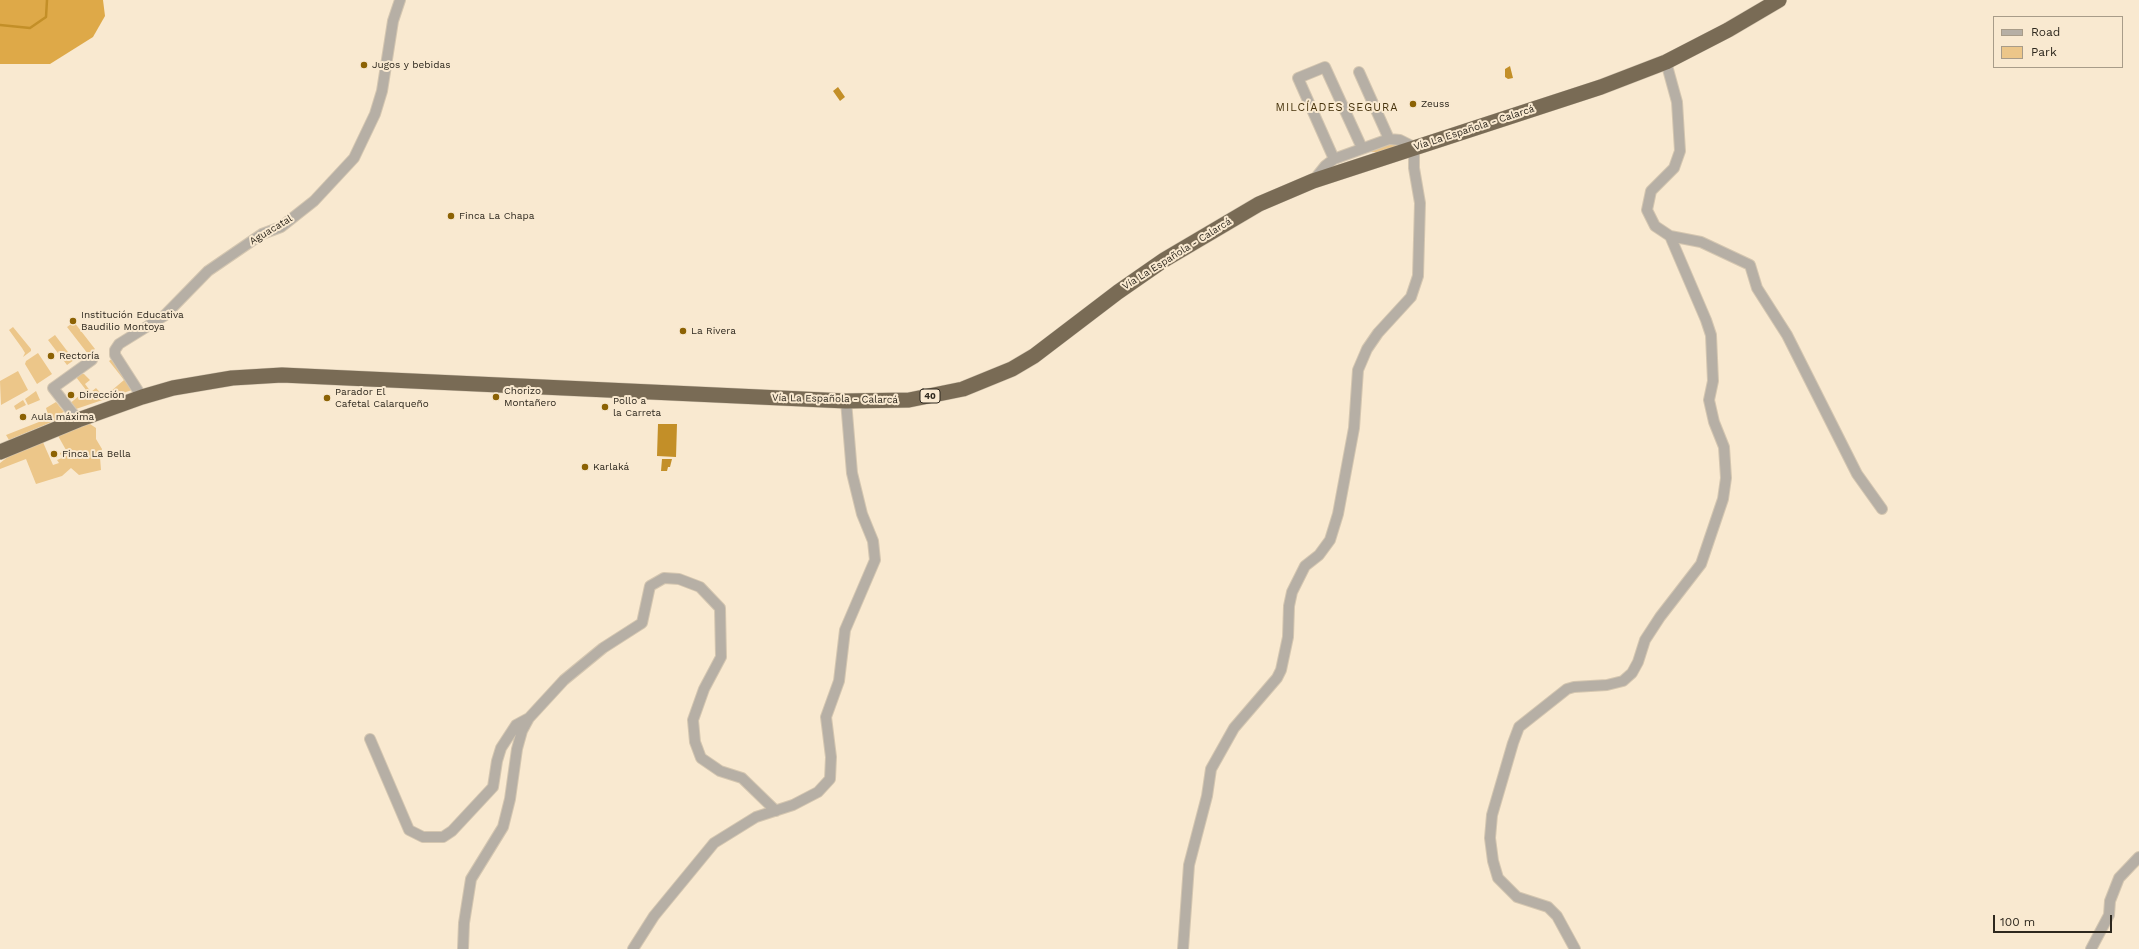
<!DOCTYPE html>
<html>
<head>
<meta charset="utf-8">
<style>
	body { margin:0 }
	#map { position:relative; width:2139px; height:949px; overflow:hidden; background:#f9e9d0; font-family:"Work Sans",sans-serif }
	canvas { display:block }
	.legend { position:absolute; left:1993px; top:16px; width:130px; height:52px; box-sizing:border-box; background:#f9e9d0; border:1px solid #a89c89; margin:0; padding:5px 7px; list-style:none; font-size:12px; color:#2e281e }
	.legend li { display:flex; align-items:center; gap:8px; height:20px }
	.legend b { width:20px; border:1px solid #a89c89 }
	.scale { position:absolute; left:1993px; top:915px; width:119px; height:18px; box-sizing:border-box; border:2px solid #2e281e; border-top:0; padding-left:5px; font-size:12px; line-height:14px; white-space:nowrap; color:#2e281e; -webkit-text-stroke:3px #f9e9d0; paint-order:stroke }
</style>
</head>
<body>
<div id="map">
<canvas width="2139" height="949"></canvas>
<ul class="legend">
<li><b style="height:5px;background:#b6afa5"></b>Road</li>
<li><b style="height:11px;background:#ecc689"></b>Park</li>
</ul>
<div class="scale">100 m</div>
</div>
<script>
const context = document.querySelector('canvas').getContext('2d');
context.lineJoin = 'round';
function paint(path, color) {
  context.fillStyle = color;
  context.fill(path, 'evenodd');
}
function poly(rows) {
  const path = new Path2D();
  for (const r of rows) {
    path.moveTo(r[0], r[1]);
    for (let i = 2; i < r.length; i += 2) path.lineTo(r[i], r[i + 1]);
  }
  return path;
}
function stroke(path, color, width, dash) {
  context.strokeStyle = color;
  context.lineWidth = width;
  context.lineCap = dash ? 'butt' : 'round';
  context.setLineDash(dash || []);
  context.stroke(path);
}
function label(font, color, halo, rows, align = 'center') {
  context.font = font + ' "Work Sans",sans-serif';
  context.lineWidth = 4;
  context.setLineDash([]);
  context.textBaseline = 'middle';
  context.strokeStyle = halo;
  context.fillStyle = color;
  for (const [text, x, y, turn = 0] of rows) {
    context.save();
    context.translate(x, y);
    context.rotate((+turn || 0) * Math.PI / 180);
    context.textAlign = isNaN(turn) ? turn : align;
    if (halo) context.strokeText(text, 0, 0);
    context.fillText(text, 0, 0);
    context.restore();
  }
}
const green = poly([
	[1392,141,1401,145,1378,152,1367,152],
	[74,322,95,349,88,354,67,327],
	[13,327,31,349,31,351,23,357,25,353,22,348,9,330],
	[55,335,74,360,67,365,48,340],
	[38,353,52,374,37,384,25,364,26,361],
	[113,358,132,390,73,410,68,405,86,390,76,377,81,374,84,374,90,380,85,384,91,392,96,388,104,397,124,380,109,361],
	[18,371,28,390,1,405,0,381],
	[36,391,40,400,28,405,25,399],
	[23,400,26,405,16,410,14,406],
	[56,402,64,412,59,414,61,418,9,440,6,435,49,418,46,408],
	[87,422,96,428,96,439,102,449,100,457,101,470,79,475,71,468,62,476,36,484,26,459,0,469,0,463,13,453,42,440,53,465,59,463,57,460,62,458,60,453,66,450,57,434]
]);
const forest = poly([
	[0,0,103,0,105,16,93,37,50,64,0,64]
]);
const water = poly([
	[1510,66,1513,78,1508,79,1505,77,1505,69],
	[838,87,845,97,840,101,833,91],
	[658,424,677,424,676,457,657,456],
	[662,459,672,459,670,467,668,467,667,471,661,471]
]);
const stream = poly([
	[0,25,30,28,46,17,47,0]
]);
const minor = poly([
	[1359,72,1389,139],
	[1334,159,1298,78,1325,67,1362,148],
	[1670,236,1701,242,1750,265,1757,288,1787,335,1857,474,1882,509],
	[142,397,115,355,115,350,119,344,164,316,208,271,262,234,281,227,314,201,354,158,375,114,382,91,393,21,400,0],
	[78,420,53,388,92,360],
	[370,739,409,830,423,837,443,837,452,831,493,787,497,761,501,748,516,725,529,718],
	[463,949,464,923,471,879,503,827,510,799,517,749,522,731,529,718,564,680,603,648,642,623,650,586,664,578,679,579,700,587,720,608,721,657,704,689,693,720,695,742,701,758,720,771,742,778,776,811],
	[633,949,654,916,714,843,756,817,793,805,818,792,830,779,831,757,826,717,839,681,845,630,875,560,873,541,862,514,852,473,846,401],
	[1183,949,1189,865,1207,796,1211,769,1234,728,1277,678,1281,670,1288,637,1289,606,1292,592,1305,566,1319,555,1330,540,1338,514,1354,428,1358,370,1367,349,1378,333,1411,297,1418,276,1420,203,1414,168,1414,147,1400,140,1389,139,1334,159,1325,166,1313,181],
	[1575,949,1557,916,1548,907,1517,897,1498,878,1493,861,1490,838,1492,815,1513,743,1519,727,1567,689,1574,687,1607,685,1623,681,1632,673,1638,662,1645,640,1660,617,1701,564,1723,499,1726,478,1724,447,1714,422,1709,400,1713,381,1711,335,1706,320,1670,236,1655,226,1647,210,1651,191,1674,168,1680,151,1677,102,1666,62],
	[2091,949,2109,915,2110,901,2119,878,2139,857]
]);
const highway = poly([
	[0,452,78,420,142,397,173,388,232,378,282,375,846,401,909,400,963,389,1012,369,1034,356,1118,292,1164,260,1259,204,1313,181,1601,87,1666,62,1728,30,1779,0]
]);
const markers = [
	[364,65,4,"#8c6204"],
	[1413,104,4,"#8c6204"],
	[451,216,4,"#8c6204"],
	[73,321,4,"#8c6204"],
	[683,331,4,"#8c6204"],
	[51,356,4,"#8c6204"],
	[71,395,4,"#8c6204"],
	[496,397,4,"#8c6204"],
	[327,398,4,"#8c6204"],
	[605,407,4,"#8c6204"],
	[23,417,4,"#8c6204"],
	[54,454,4,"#8c6204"],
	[585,467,4,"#8c6204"]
];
const shields = [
	[930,396,20]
];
const shieldNames = [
	["40",930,396]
];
const poiNames = [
	["Jugos y bebidas",372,65],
	["Zeuss",1421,104],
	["Finca La Chapa",459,216],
	["Institución Educativa",81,315],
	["Baudilio Montoya",81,327],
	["La Rivera",691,331],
	["Rectoría",59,356],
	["Chorizo",504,391],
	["Montañero",504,403],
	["Parador El",335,392],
	["Cafetal Calarqueño",335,404],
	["Dirección",79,395],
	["Pollo a",613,401],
	["la Carreta",613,413],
	["Aula máxima",31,417],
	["Finca La Bella",62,454],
	["Karlaká",593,467]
];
const streetNames = [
	["Vía La Española - Calarcá",1474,128,-18],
	["Aguacatal",271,230,-31],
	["Vía La Española - Calarcá",1177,254,-32],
	["Vía La Española - Calarcá",835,399,1]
];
const neighbourhoodNames = [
	["MILCÍADES SEGURA",1337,108]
];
paint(green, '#ecc689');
paint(forest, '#dea948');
paint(water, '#c38f28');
stroke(stream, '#c38f28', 2.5);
stroke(minor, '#d4c6b0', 12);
stroke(highway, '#d4c6b0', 16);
stroke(minor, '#b6afa5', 10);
stroke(highway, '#796b55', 15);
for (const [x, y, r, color] of markers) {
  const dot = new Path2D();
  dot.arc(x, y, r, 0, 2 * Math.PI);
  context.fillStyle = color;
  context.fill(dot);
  stroke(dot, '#f9e9d0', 1.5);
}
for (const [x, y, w] of shields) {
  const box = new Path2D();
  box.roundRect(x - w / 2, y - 7, w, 14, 3);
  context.fillStyle = '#f9e9d0';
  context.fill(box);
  stroke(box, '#2e281e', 1);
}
label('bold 9px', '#2e281e', null, shieldNames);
label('10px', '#2e281e', '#f9e9d0', poiNames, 'left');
label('10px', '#2e281e', '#f9e9d0', streetNames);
context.letterSpacing = '1px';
label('11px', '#46320b', '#f9e9d0', neighbourhoodNames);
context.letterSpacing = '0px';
</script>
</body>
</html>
